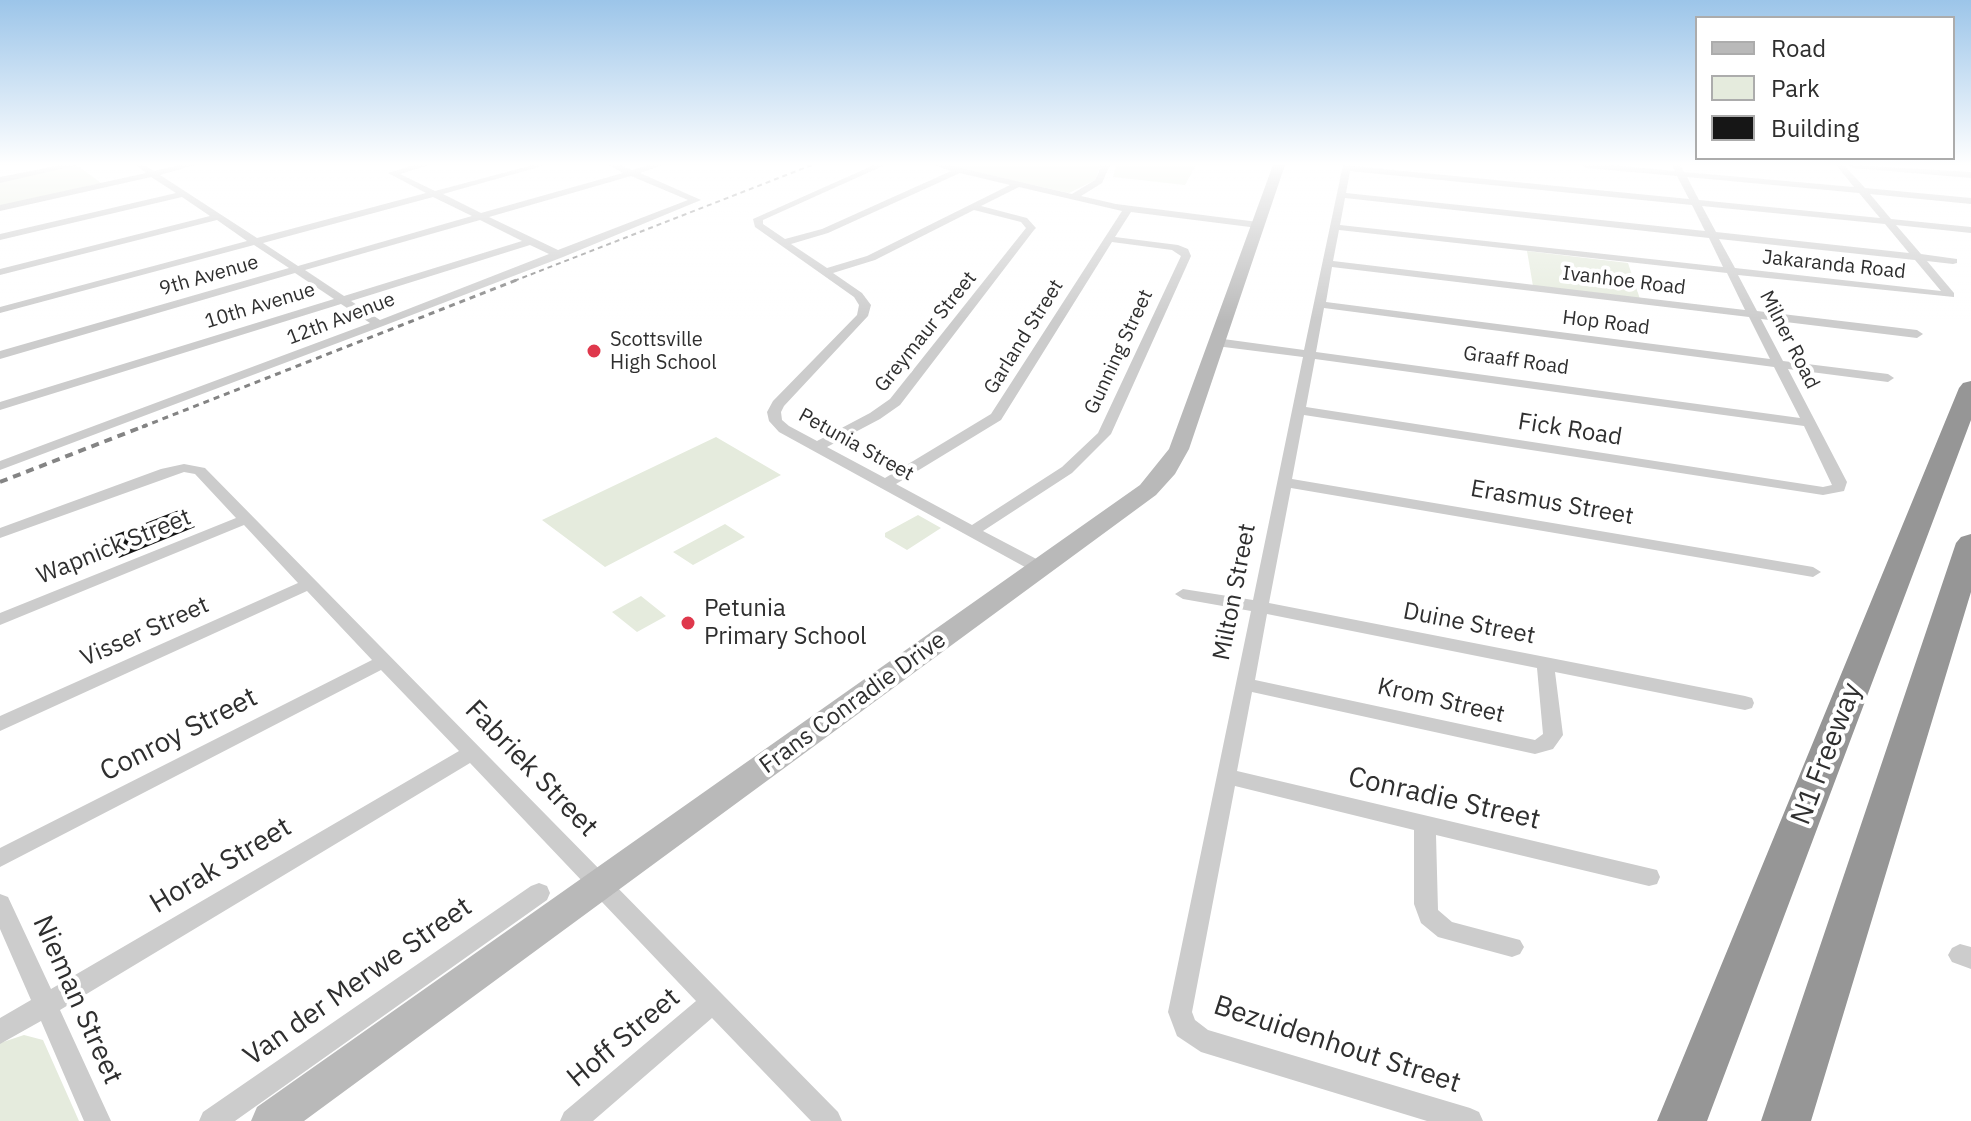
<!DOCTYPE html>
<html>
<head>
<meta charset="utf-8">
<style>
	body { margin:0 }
	#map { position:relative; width:1971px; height:1121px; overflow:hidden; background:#fff; font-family:"IBM Plex Sans",sans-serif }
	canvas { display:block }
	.legend { position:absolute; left:1695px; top:16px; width:260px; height:144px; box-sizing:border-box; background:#fff; border:2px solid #acacac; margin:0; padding:10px 14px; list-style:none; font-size:24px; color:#2f2f2f }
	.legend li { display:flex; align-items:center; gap:16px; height:40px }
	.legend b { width:40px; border:2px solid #acacac }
</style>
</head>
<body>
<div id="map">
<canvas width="1971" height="1121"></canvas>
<ul class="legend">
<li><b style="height:10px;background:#b9b9b9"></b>Road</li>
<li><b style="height:22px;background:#e5ebdd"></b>Park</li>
<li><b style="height:22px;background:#161616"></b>Building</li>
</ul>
</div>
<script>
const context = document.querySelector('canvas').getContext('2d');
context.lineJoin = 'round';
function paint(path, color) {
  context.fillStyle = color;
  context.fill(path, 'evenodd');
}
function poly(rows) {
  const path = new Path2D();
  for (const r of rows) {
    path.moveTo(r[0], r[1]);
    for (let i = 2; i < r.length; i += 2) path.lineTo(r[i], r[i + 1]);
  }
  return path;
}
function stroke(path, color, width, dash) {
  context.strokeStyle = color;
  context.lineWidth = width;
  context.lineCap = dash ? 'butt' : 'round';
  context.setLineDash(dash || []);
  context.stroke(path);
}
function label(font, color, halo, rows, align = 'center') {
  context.font = font + ' "IBM Plex Sans",sans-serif';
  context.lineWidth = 8;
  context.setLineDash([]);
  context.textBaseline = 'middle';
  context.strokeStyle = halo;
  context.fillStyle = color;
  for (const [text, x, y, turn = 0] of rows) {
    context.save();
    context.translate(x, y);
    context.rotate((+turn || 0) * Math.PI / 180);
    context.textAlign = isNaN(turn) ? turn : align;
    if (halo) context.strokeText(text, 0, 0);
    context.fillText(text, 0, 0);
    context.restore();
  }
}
const green = poly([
	[77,165,101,183,0,206,0,181],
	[945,165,1101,165,1095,180,1069,193],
	[1116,165,1196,165,1185,185,1113,177],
	[1527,251,1628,263,1640,299,1533,286],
	[716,437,781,475,605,567,542,520],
	[918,515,941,528,907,550,885,537,885,533],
	[725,524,745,537,693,565,673,552],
	[641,596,666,616,637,632,612,612],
	[24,1035,43,1040,79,1121,0,1121,0,1043]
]);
const building = poly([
	[179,510,195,527,119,558,104,539]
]);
const street = poly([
	[62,165,78,165,0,183,0,177,62,165],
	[136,165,145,165,154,171,180,165,195,165,160,175,257,238,426,193,388,173,415,165,429,165,400,174,435,191,533,165,546,165,443,194,481,213,623,173,609,165,620,165,632,170,650,165,663,165,640,173,701,200,563,257,383,326,0,470,0,461,370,323,341,304,0,410,0,402,334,299,295,273,0,359,0,351,289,268,254,245,0,313,0,307,247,241,217,220,0,275,0,269,210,216,182,197,0,240,0,234,176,193,151,177,0,211,0,205,146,173,136,165],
	[631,176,688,200,558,250,489,217,631,176],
	[433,197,472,216,298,266,263,243,433,197],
	[480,220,522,241,344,296,305,270,480,220],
	[530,245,549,254,380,320,351,301,530,245],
	[874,165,885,165,763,220,763,224,785,239,822,229,951,171,934,165,948,165,1072,194,1095,180,1102,165,1110,165,1102,183,1081,196,1116,204,1258,222,1263,225,1258,228,1131,212,1115,237,1178,245,1188,249,1191,256,1111,434,1072,473,983,531,1046,564,1048,568,1046,572,1034,572,779,432,769,421,767,412,773,401,857,315,859,305,854,297,755,227,753,219,874,165],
	[960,173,1010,185,867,256,827,268,791,244,828,233,960,173],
	[1019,187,1122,211,991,414,885,478,827,447,880,419,900,405,1034,230,1036,228,1027,218,981,206,1019,187],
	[974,210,1021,222,1026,228,890,399,870,413,817,441,789,426,782,420,781,412,784,406,868,316,871,305,862,293,833,273,875,260,974,210],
	[1112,242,1172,250,1181,256,1098,433,1062,467,972,525,896,484,1001,420,1112,242],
	[1343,165,1689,199,1677,176,1586,168,1582,165,1611,165,1675,171,1672,165,1680,165,1684,172,1854,187,1836,165,1844,165,1865,188,1971,198,1971,204,1870,194,1891,219,1971,227,1971,233,1896,225,1921,254,1957,259,1957,263,1953,264,1927,261,1954,293,1954,297,1738,275,1757,311,1917,330,1923,334,1917,338,1761,319,1783,361,1888,374,1894,378,1888,382,1788,369,1847,482,1844,491,1823,495,1304,415,1292,479,1813,567,1821,572,1813,577,1291,488,1269,603,1745,696,1752,698,1754,703,1752,708,1745,710,1555,672,1563,735,1553,749,1535,754,1252,692,1237,771,1657,870,1660,877,1657,884,1649,886,1436,835,1438,910,1452,922,1520,940,1524,947,1520,954,1512,957,1438,937,1421,923,1414,904,1414,830,1235,786,1192,1012,1195,1020,1208,1030,1470,1108,1479,1112,1483,1121,1427,1121,1201,1052,1177,1036,1168,1012,1251,611,1183,599,1175,594,1183,589,1253,600,1303,357,1216,346,1210,342,1216,338,1304,350,1343,165],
	[1350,171,1692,205,1705,231,1346,193,1350,171],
	[1687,177,1859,193,1880,218,1699,200,1687,177],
	[1345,198,1709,238,1723,267,1340,225,1345,198],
	[1702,206,1885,224,1909,253,1716,232,1702,206],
	[1339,230,1727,273,1745,310,1333,261,1339,230],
	[1719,239,1915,260,1941,291,1735,268,1719,239],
	[1332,267,1749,317,1770,359,1326,302,1332,267],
	[1324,308,1774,367,1800,418,1316,352,1324,308],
	[1315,359,1804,426,1832,485,1823,487,1306,407,1315,359],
	[1267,614,1537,668,1543,734,1535,740,1255,680,1267,614],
	[1849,165,1971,172,1971,178,1853,168,1849,165],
	[184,464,205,468,838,1112,842,1121,811,1121,712,1018,593,1121,560,1121,564,1112,696,1001,470,763,60,1010,111,1121,84,1121,41,1021,0,1044,0,1018,31,1000,0,929,0,894,8,897,51,989,459,751,381,670,0,867,0,848,372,660,307,591,0,731,0,716,298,583,244,525,0,625,0,613,236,518,195,474,184,472,0,538,0,528,161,469,184,464],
	[539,883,547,886,550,893,547,900,235,1121,199,1121,203,1112,531,886,539,883],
	[1960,944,1971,947,1971,969,1952,962,1948,955,1952,948,1960,944]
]);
const secondary = poly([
	[1273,165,1285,165,1189,449,1175,474,1156,495,304,1121,251,1121,257,1107,1140,485,1169,449,1273,165]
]);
const highway = poly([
	[1971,381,1971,420,1707,1121,1657,1121,1959,388,1963,383,1971,381],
	[1971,534,1971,592,1811,1121,1761,1121,1956,543,1961,537,1971,534]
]);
const railFar2 = poly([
	[514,281,812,165]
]);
const railFar1 = poly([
	[142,427,519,279]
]);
const rail = poly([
	[0,482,147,425]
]);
const markers = [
	[594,351,8,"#df384c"],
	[688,623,8,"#df384c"]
];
const farStreetnames = [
	["Jakaranda Road",1834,265,6],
	["9th Avenue",209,276,-16],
	["Ivanhoe Road",1624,281,7],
	["10th Avenue",260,306,-17],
	["12th Avenue",341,319,-21],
	["Hop Road",1606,323,7],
	["Greymaur Street",926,332,-51],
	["Garland Street",1024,337,-58],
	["Milner Road",1789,340,63],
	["Gunning Street",1119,352,-65],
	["Graaff Road",1516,361,8],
	["Petunia Street",856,445,29]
];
const farPoinames = [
	["Scottsville",610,340],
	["High School",610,363]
];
const streetNames = [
	["Fick Road",1570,430,9],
	["Erasmus Street",1552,503,10],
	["Wapnick Street",114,547,-22],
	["Milton Street",1235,592,-79],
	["Duine Street",1469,624,11],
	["Visser Street",145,632,-24],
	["Krom Street",1441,701,13],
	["Frans Conradie Drive",853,703,-36]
];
const poiNames = [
	["Petunia",704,609],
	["Primary School",704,637]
];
const nearStreetnames = [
	["Conroy Street",179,735,-27],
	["N1 Freeway",1827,754,-69],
	["Fabriek Street",531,769,46],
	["Conradie Street",1444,799,13],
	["Horak Street",221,866,-31],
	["Van der Merwe Street",358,982,-35],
	["Nieman Street",77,1000,66],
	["Hoff Street",624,1038,-40],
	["Bezuidenhout Street",1337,1045,18]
];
paint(green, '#e5ebdd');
paint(building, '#161616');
paint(street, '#ccc');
paint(secondary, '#b9b9b9');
paint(highway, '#969696');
stroke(railFar2, '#848484', 2, [5, 4]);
stroke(railFar1, '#848484', 3, [6, 5]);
stroke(rail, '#848484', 4, [8, 6]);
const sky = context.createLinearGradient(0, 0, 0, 322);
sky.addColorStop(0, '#9cc5e9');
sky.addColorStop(0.51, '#fff');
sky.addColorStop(1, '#ffffff00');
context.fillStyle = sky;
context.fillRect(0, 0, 1971, 322);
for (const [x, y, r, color] of markers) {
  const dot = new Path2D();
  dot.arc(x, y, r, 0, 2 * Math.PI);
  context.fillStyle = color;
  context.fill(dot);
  stroke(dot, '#fff', 3);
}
label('20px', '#2f2f2f', '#fff', farStreetnames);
label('20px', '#2f2f2f', '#fff', farPoinames, 'left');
label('24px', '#2f2f2f', '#fff', streetNames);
label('24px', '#2f2f2f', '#fff', poiNames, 'left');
label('28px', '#2f2f2f', '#fff', nearStreetnames);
</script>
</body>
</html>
